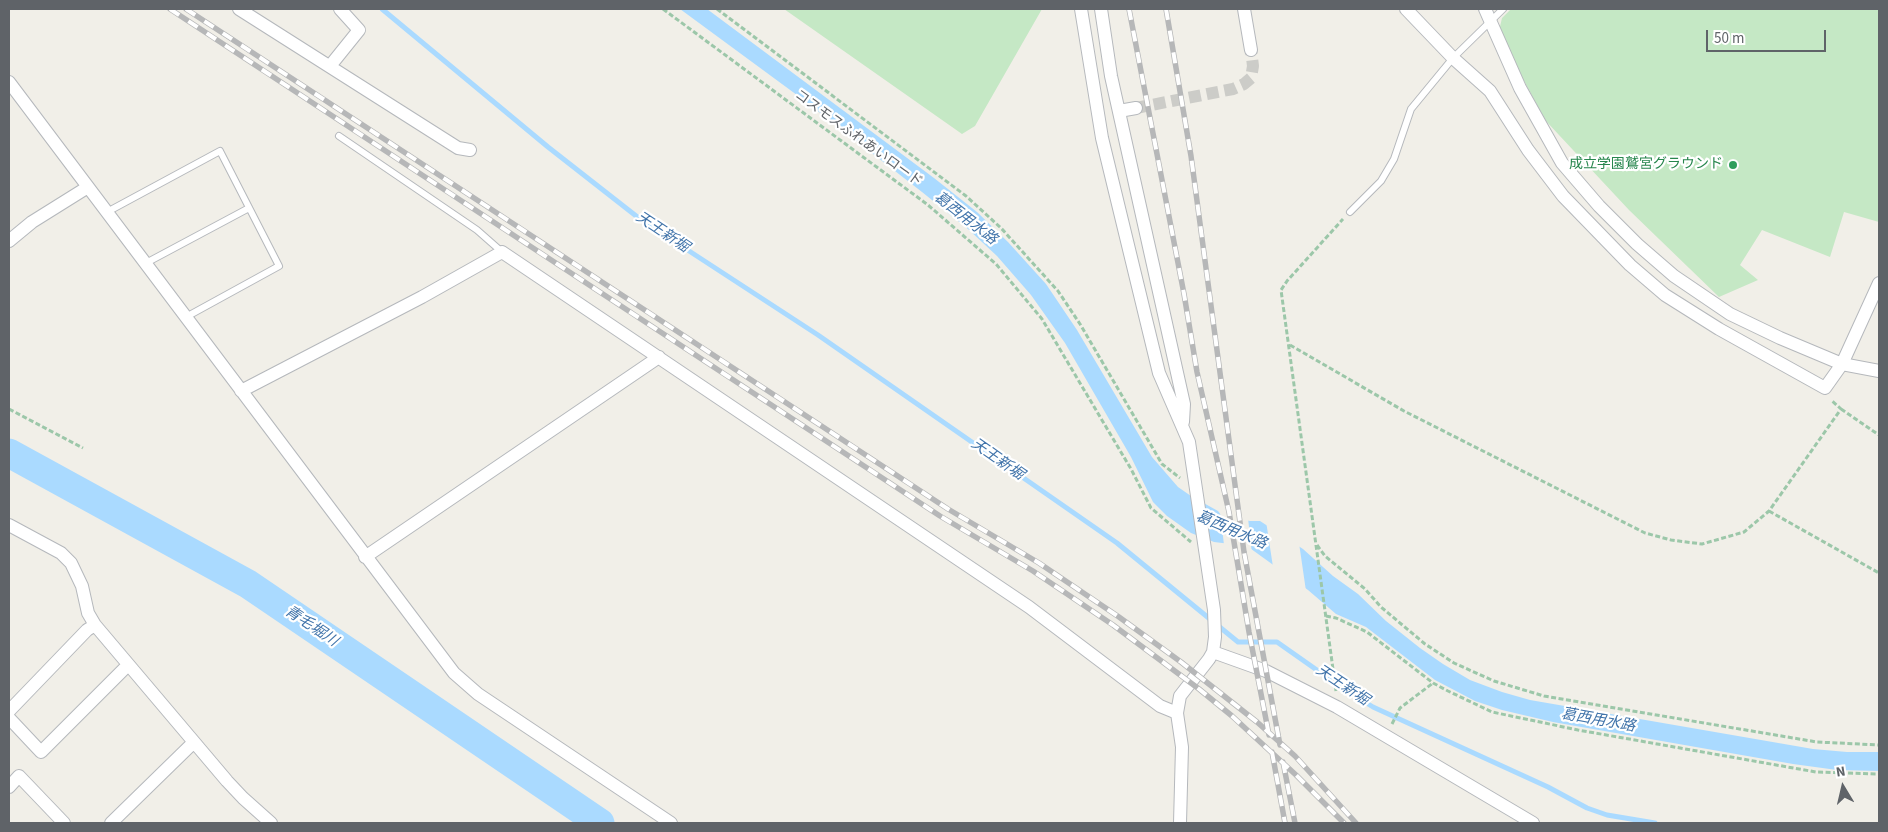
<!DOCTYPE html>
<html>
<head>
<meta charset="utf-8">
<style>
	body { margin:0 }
	#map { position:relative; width:1888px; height:832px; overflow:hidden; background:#f1efe8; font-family:"Source Sans 3",sans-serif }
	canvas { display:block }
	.frame { position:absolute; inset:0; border:10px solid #5f6368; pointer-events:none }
	.north { position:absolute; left:1818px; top:762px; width:50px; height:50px; -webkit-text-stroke:4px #fff; paint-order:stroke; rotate:351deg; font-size:14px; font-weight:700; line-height:20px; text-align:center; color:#5f6368 }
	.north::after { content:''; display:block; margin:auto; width:18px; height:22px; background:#5f6368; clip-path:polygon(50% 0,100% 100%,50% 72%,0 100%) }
	.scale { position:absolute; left:1706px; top:30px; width:120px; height:22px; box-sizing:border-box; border:2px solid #5f6368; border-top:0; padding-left:6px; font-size:15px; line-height:18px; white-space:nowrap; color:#5f6368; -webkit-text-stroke:4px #fff; paint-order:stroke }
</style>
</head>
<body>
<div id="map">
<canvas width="1888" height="832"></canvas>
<div class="frame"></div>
<div class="north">N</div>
<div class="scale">50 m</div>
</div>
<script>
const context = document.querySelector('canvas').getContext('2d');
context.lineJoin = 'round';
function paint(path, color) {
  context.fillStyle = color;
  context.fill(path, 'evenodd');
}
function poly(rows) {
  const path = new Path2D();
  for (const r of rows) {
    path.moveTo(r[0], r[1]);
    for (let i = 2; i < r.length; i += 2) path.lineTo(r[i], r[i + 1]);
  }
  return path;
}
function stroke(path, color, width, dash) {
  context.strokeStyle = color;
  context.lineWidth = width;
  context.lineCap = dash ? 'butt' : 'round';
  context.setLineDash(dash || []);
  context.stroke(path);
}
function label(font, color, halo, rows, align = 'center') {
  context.font = font + ' "Source Sans 3","Noto Sans JP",sans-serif';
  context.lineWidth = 4.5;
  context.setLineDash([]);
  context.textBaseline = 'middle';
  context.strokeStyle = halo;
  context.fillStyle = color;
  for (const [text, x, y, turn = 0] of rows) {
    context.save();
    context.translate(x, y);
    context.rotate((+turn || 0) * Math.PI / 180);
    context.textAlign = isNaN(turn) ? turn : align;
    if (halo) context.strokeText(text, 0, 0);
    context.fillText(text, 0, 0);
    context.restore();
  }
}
const green = poly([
	[784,9,1042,9,975,126,962,134],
	[1511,9,1879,9,1879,222,1844,212,1830,257,1762,230,1740,265,1758,280,1719,297,1629,210,1545,120,1522,77,1499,31,1502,18]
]);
const water = poly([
	[680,9,707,9,934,178,977,212,1008,242,1046,284,1077,330,1152,457,1178,487,1191,496,1218,511,1221,515,1250,521,1260,521,1303,549,1333,576,1358,594,1386,621,1420,648,1443,664,1470,680,1502,692,1530,700,1813,749,1847,752,1879,752,1879,771,1837,770,1793,764,1553,722,1502,710,1475,701,1435,680,1366,627,1336,614,1308,590,1247,546,1214,542,1191,533,1167,516,1153,502,1131,457,1065,343,1031,295,997,256,968,229,922,192,801,98]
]);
const pier = poly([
	[1220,511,1248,518,1252,554,1245,548,1224,545],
	[1266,521,1299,543,1306,591,1273,567]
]);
const stream = poly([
	[382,9,548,147,640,219,818,335,1117,543,1238,642,1277,642,1341,687,1373,707,1548,787,1587,808,1607,815,1655,823]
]);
const river = poly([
	[9,453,248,584,600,823]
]);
const minorTunnel = poly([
	[1136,108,1233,89,1244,84,1251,78,1253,66,1251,50]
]);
const path = poly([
	[663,9,928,205,996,264,1042,319,1131,469,1151,508,1191,542],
	[717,9,966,196,1001,228,1058,291,1080,324,1162,464,1180,478],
	[1290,345,1404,411,1645,533,1671,540,1702,544,1744,532,1769,511,1841,409,1831,400],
	[9,409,83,448],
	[1841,409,1879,435],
	[1769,511,1879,573],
	[1317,545,1325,556,1365,589,1381,607,1425,644,1454,663,1494,681,1544,696,1817,742,1879,745],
	[1326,616,1336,618,1367,632,1433,683,1448,691,1492,712,1578,730,1816,772,1879,774],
	[1336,691,1281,290,1287,281,1343,219],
	[1392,724,1400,708,1433,683]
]);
const service = poly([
	[339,136,477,230,502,252],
	[107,212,220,151,279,266,186,317],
	[1350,212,1381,181,1394,159,1411,109,1453,58,1503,9],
	[146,263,249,208]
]);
const minor = poly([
	[239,9,458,148,470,150],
	[1081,9,1102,138,1159,373,1189,442,1214,610,1215,637,1213,652,1209,659,1180,696,1177,713,1182,747,1180,823],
	[1101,9,1111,76,1184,404,1183,422],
	[1244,9,1251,50],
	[1406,9,1453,58,1490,91,1528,150,1563,196,1630,265,1665,295,1719,329,1825,388,1842,364,1879,283],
	[1485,9,1520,88,1562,163,1599,206,1637,244,1674,276,1730,314,1780,338,1842,364,1879,371],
	[330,66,359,30,340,9],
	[9,82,454,673,478,694,671,823],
	[1119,111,1136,108],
	[9,241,32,222,88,187],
	[241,391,422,297,502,252,1029,607,1160,706,1177,713],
	[9,525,61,553,71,563,82,586,88,613,95,625,227,781,243,798,271,823],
	[365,557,659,357],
	[1213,652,1266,671,1337,707,1533,823],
	[9,711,87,630,95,625],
	[9,718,41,752,128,665],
	[9,787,19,776,64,823],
	[111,823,194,742]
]);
const rail = poly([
	[170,9,940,516,1033,571,1113,625,1199,689,1232,716,1296,775,1344,823],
	[186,9,948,509,1039,563,1119,617,1181,662,1257,722,1295,756,1356,823],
	[1129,9,1184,294,1197,372,1229,512,1249,632,1269,735],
	[1166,9,1191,156,1244,552,1280,745],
	[1272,752,1285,823],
	[1283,762,1295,823]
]);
const markers = [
	[1733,165,5,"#2e9e5b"]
];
const streetNames = [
	["コスモスふれあいロード",858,139,36]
];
const leisureNames = [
	["成立学園鷲宮グラウンド",1723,165]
];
const waterNames = [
	["葛西用水路",965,219,38],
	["天王新堀",662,233,34],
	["天王新堀",997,460,35],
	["葛西用水路",1231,531,23],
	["青毛堀川",311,627,34],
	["天王新堀",1342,686,34],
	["葛西用水路",1598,721,10]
];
paint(green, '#c5e8c5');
paint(water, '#aadaff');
paint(pier, '#f1efe8');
stroke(stream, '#aadaff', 5);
stroke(river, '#aadaff', 29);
stroke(minorTunnel, '#ccccc8', 12, [12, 6]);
stroke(service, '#b5b8bc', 8);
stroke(minor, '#b5b8bc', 14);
stroke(path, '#9cc7a9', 3, [5, 2.5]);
stroke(service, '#fff', 6);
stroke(minor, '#fff', 12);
stroke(rail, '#b6b7b8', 5.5);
stroke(rail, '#fff', 4, [11]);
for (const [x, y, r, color] of markers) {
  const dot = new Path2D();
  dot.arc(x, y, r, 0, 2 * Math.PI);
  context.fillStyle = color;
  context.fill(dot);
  stroke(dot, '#fff', 2);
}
label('14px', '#5f6368', '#fff', streetNames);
label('14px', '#27864d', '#fff', leisureNames, 'right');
label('italic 15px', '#4174aa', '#fff', waterNames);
</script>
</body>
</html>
